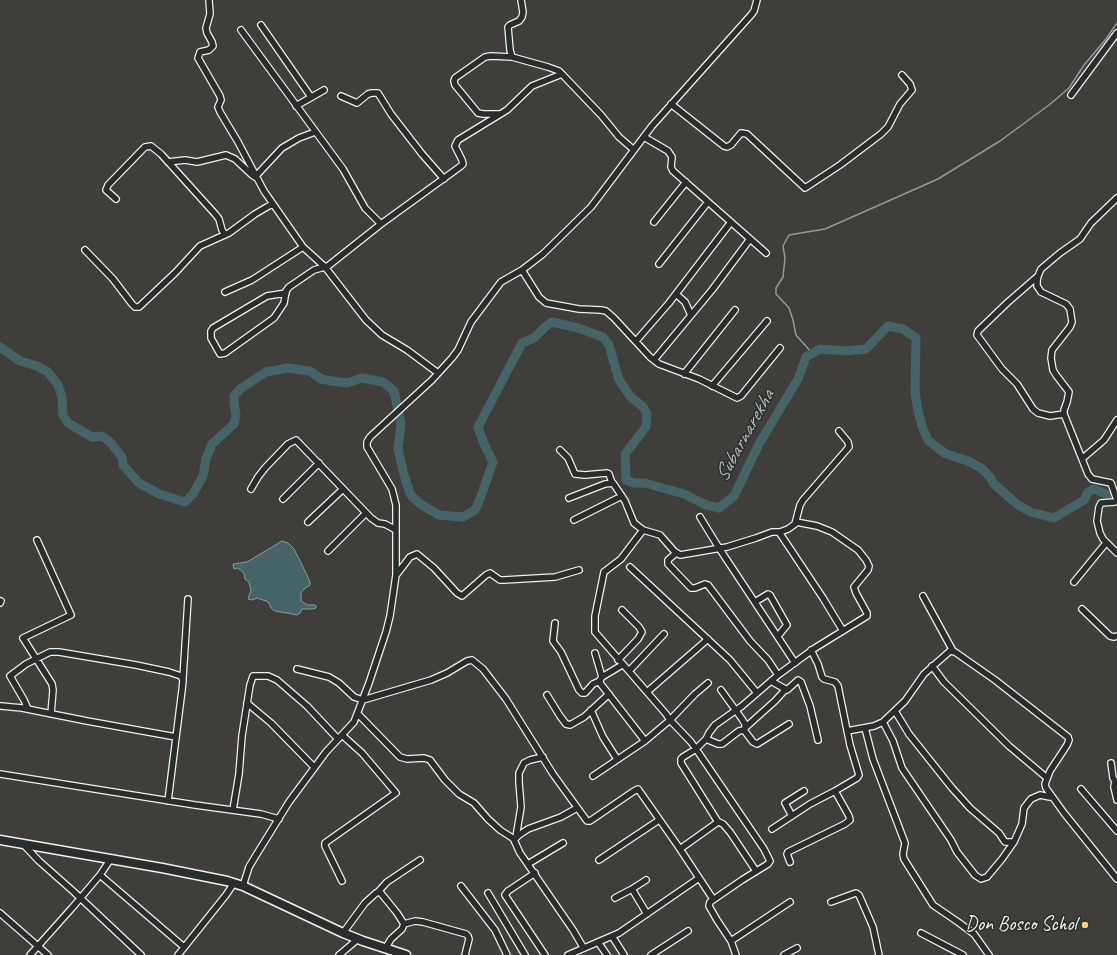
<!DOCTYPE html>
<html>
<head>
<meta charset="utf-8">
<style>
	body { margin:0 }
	canvas { display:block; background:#3f3e3a }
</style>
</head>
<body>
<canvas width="1117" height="955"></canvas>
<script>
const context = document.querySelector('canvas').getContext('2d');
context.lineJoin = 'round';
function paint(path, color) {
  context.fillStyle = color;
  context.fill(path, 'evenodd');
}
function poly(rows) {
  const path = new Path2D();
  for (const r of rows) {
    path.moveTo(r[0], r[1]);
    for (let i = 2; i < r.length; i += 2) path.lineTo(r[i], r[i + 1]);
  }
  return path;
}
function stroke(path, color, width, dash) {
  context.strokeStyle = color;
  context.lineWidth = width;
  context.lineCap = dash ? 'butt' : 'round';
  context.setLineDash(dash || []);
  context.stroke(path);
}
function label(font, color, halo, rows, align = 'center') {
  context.font = font + ' Caveat,sans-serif';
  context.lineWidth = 3;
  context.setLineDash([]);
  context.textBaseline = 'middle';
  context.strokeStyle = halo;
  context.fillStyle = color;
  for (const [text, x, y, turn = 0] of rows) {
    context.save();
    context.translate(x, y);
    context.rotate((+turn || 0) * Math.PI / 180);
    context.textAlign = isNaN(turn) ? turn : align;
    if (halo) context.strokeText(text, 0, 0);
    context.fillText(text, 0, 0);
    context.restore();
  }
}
const water = poly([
	[282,541,288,543,294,549,305,571,310,582,310,585,304,589,301,593,301,601,307,605,315,605,316,606,316,608,313,609,302,609,300,613,297,615,287,613,275,611,271,608,269,603,266,601,257,598,252,600,248,599,251,590,249,582,245,579,244,573,238,568,234,569,233,564,247,562,282,541]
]);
const stream = poly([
	[812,353,796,335,793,320,789,308,776,294,776,288,783,277,785,258,783,246,789,235,825,229,938,179,1000,141,1049,105,1069,88,1084,65,1106,39,1117,23]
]);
const river = poly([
	[0,347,20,361,37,366,48,372,58,385,62,397,63,415,68,423,92,437,102,436,110,442,122,457,123,465,139,483,159,494,185,502,193,494,203,476,206,459,212,444,234,424,236,415,234,403,234,396,240,389,266,372,288,368,310,371,321,379,338,382,347,383,362,378,383,382,394,391,401,425,398,448,403,471,410,494,420,504,439,515,463,517,475,510,480,499,493,462,484,444,478,427,522,343,534,338,545,327,552,322,578,328,603,337,609,345,619,380,630,396,643,407,647,414,646,427,625,454,626,480,634,483,645,483,684,494,706,505,719,508,734,496,759,444,798,379,806,357,820,349,846,351,866,349,888,326,903,329,916,338,915,392,918,411,923,429,928,440,939,449,946,454,968,461,981,468,991,478,993,483,1018,505,1031,512,1054,518,1084,500,1088,492,1094,489,1110,496,1117,493]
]);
const street = poly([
	[209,0,210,14,206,28,207,33,212,42,213,46,209,50,200,52,198,58,220,96,221,100,218,107,220,112,238,142,264,191,303,247,325,267,366,320,382,335,407,350,438,373],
	[521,0,523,12,522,17,519,21,510,25,508,27,510,50,512,57,548,67,559,71,601,115,619,137,634,150],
	[261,25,311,97],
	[241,30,343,169,365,208,381,224],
	[1071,95,1117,33],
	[341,96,357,103,368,94,372,93,378,93,391,114,422,154,444,179],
	[671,104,724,146,727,147,731,145,741,133,747,134,805,188,840,165,881,134,888,127,900,104,912,90,910,84,902,75],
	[296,106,324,90],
	[500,114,483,114,478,113,455,85,454,81,455,78,485,57,491,56,512,57],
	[644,137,668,151,672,157,671,167,673,171,766,253],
	[168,162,185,160,197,162,226,155,235,159,251,174,255,177,282,148,299,138,315,132],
	[1117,198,1091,223,1080,239,1060,253,1041,269,1038,276,1037,281,1037,286,1041,292,1066,304,1070,309,1072,322,1070,327,1052,350,1051,358,1053,370,1056,375,1069,392,1067,402,1064,410,1064,414,1088,474,1092,479,1111,483,1117,500],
	[116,199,106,190,108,185,143,149,145,147,151,146,161,154,216,215,219,219,222,230,225,235],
	[654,222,686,182],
	[85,250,113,279,132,304,135,307,139,307,175,273,200,246,229,233,255,214,272,204],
	[659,264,708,202],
	[522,270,539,297,546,303,579,309,601,310,606,311,614,318,650,357,659,364,699,379,737,398,741,396,780,348],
	[1038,276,1007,303,978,331,977,335,1002,369,1017,384,1033,409,1038,413,1050,416,1064,414],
	[225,292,252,280,303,247],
	[286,293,267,296,213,328,211,331,211,338,220,354,225,353,274,318,284,303,286,291,289,287,314,270,328,266,381,224,461,166,463,164,462,160,455,146,458,140,507,110,532,86,562,74],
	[676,294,685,302,691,315],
	[636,341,669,303,731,222],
	[654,360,712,290,750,239],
	[684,374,735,310],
	[712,386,767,321],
	[560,450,568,458,575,474,585,475,607,473,609,474,612,483],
	[1083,458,1104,440,1117,420],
	[251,489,258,477,265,468,288,444,296,440,371,518,378,523,385,524,396,530],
	[569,498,605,484,613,483,625,501,634,523,643,530,660,535,674,551,680,555,727,547,756,538,772,532,779,532,823,598,843,631],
	[283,499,319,463],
	[1117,501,1115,502,1101,503,1099,507,1097,521,1100,533,1103,539,1117,553],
	[700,517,719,548,795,663],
	[574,520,622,496],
	[308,522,343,489],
	[643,530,621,559,604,572,595,616,595,632,666,714,670,720,695,694,708,683],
	[780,532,788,529,795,524,800,505,803,500,849,447,848,442,839,431],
	[37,540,71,615,23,638,52,684,53,690,51,714],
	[328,551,366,513],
	[676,553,668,560,668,564,691,588,695,588,705,584,708,585,750,641,768,660,778,675],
	[630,567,730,660,757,693],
	[397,574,410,557,417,554,434,568,457,593,462,596,486,575,490,573,500,580,504,580,555,577,579,570],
	[1074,582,1106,543],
	[923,596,953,651],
	[755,602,768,594,770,595,787,625,778,636],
	[0,603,1,601],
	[1082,609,1110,636,1114,637,1117,636],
	[555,623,553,641,561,652,579,690,582,693,585,693,593,684,600,681],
	[595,653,602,677],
	[618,660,638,639,642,632,639,627,622,610],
	[622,665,602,677,600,680,600,683,645,741],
	[932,666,944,682,1009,746,1047,778],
	[297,669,329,677,339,683,354,697,363,700,431,680,447,673,467,661,472,660,483,669,506,699,553,774,587,821,590,821,634,791,638,789,678,846,713,899],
	[629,671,664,634],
	[183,678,188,599],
	[771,681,787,690,798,680,801,682,810,706,818,740],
	[721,690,742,719,745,724,745,730],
	[647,692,708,639],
	[547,695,560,716,566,724,570,725,584,717,609,694],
	[247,703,271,723,314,767],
	[1,706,22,708,87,721,176,737],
	[28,709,24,700,10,676,26,664,50,652,59,652,136,665,169,672,181,676,183,680,182,690,168,801],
	[591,710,603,737,617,759],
	[895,711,909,734,952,788,970,808,999,833,1005,842,1014,842,1022,824,1024,808,1031,799,1040,795,1050,797],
	[358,714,400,757,407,759,424,758,430,760,445,780,459,794,474,803,488,819,500,830,514,839],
	[883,722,893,741,902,768,951,840,957,852,975,875,981,879,987,877,1002,859,1014,842],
	[746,727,775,701,785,690],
	[865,728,873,759,905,843,903,854,904,859,933,905,958,922,974,934,989,955],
	[847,731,874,726,883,722,905,701,924,674,950,651,955,652,995,680,1068,737,1069,740,1067,745,1050,771,1045,784,1046,788,1064,813,1117,879],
	[706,739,718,744,722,744,739,731,744,730,753,742,757,744,789,724],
	[1111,763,1113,778,1115,781,1117,782],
	[0,774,195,805,261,814,279,819],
	[593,776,645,741,670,720,691,742,696,749,706,739,709,733,715,725,742,706,778,675,815,648,867,616,867,613,856,593,854,587,868,570,869,566,866,560,858,550,832,532,817,526,796,522],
	[1115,781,1114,787,1117,800],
	[1081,789,1117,831],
	[577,808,561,817,528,829,519,835,514,840,520,853,573,930,583,947],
	[233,810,239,774,242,736,250,685,253,676,268,676,277,680,307,706,338,739],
	[792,816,785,803,804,791],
	[717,821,723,824,730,832,756,871],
	[772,829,810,804,835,791],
	[516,837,521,807,519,782,519,773,524,763,530,760,543,757],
	[23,844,39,861,74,892,141,955],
	[680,849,718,822,681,763,681,759,683,757,696,749,764,849,770,861,768,864,742,880,710,902,709,906,717,920,731,941,790,902],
	[599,860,659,820],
	[790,862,787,854,788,852,845,824,850,820,849,816,835,791,857,778,859,775,850,745,838,686,835,682,824,679,822,677,818,664,811,650],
	[528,864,563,843],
	[535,873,508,891,505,895,545,955],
	[100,875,184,947],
	[342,881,325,846,325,843,396,793,362,753,342,735],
	[243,886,249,867,255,857,289,802,326,752,354,722,369,683,386,632,390,616,396,575,396,505,392,489,367,447,367,442,370,437,432,380,452,358,458,350,471,322,501,282,522,270,543,254,591,207,652,126,751,15,754,11,757,0],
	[461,886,495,930,507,955],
	[632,889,646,880],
	[378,892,387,882,420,860],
	[488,893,525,955],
	[615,898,632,889,647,914],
	[831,902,853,894,856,893,859,895,873,927,879,955],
	[0,913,48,955],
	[404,924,415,921,423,922,466,934,468,936,469,939,465,955],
	[343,933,365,903,376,893,380,892,397,913,404,924,402,929,391,939,385,949],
	[921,933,963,955],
	[612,936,624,955],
	[731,941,736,955],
	[598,942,607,955],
	[30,955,72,908,100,875,110,860],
	[178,955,226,895,234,883],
	[339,955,358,939],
	[568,955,619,933,699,878],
	[651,955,688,931],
	[784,955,797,948]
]);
const secondary = poly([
	[0,840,162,868,227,881,243,886,343,933,363,941,406,955]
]);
const markers = [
	[1085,925,4,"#ffd166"]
];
const poiNames = [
	["Don Bosco Schol",1077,925]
];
const waterNames = [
	["Subarnarekha",745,436,-61]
];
paint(water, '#466468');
stroke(water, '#8c9c9b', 1);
stroke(stream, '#8c9c9b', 1.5);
stroke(river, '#466468', 9);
stroke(street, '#f4f1e8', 8);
stroke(secondary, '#f4f1e8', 11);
stroke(street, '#2a2d2e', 5.5);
stroke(secondary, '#2a2d2e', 8);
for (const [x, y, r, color] of markers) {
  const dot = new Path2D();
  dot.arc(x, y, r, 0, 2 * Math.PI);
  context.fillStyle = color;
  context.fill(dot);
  stroke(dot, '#2a2d2e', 1.5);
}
label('20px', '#f4f1e8', '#2a2d2e', poiNames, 'right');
label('italic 21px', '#aeb9b5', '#2a2d2e', waterNames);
</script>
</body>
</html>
